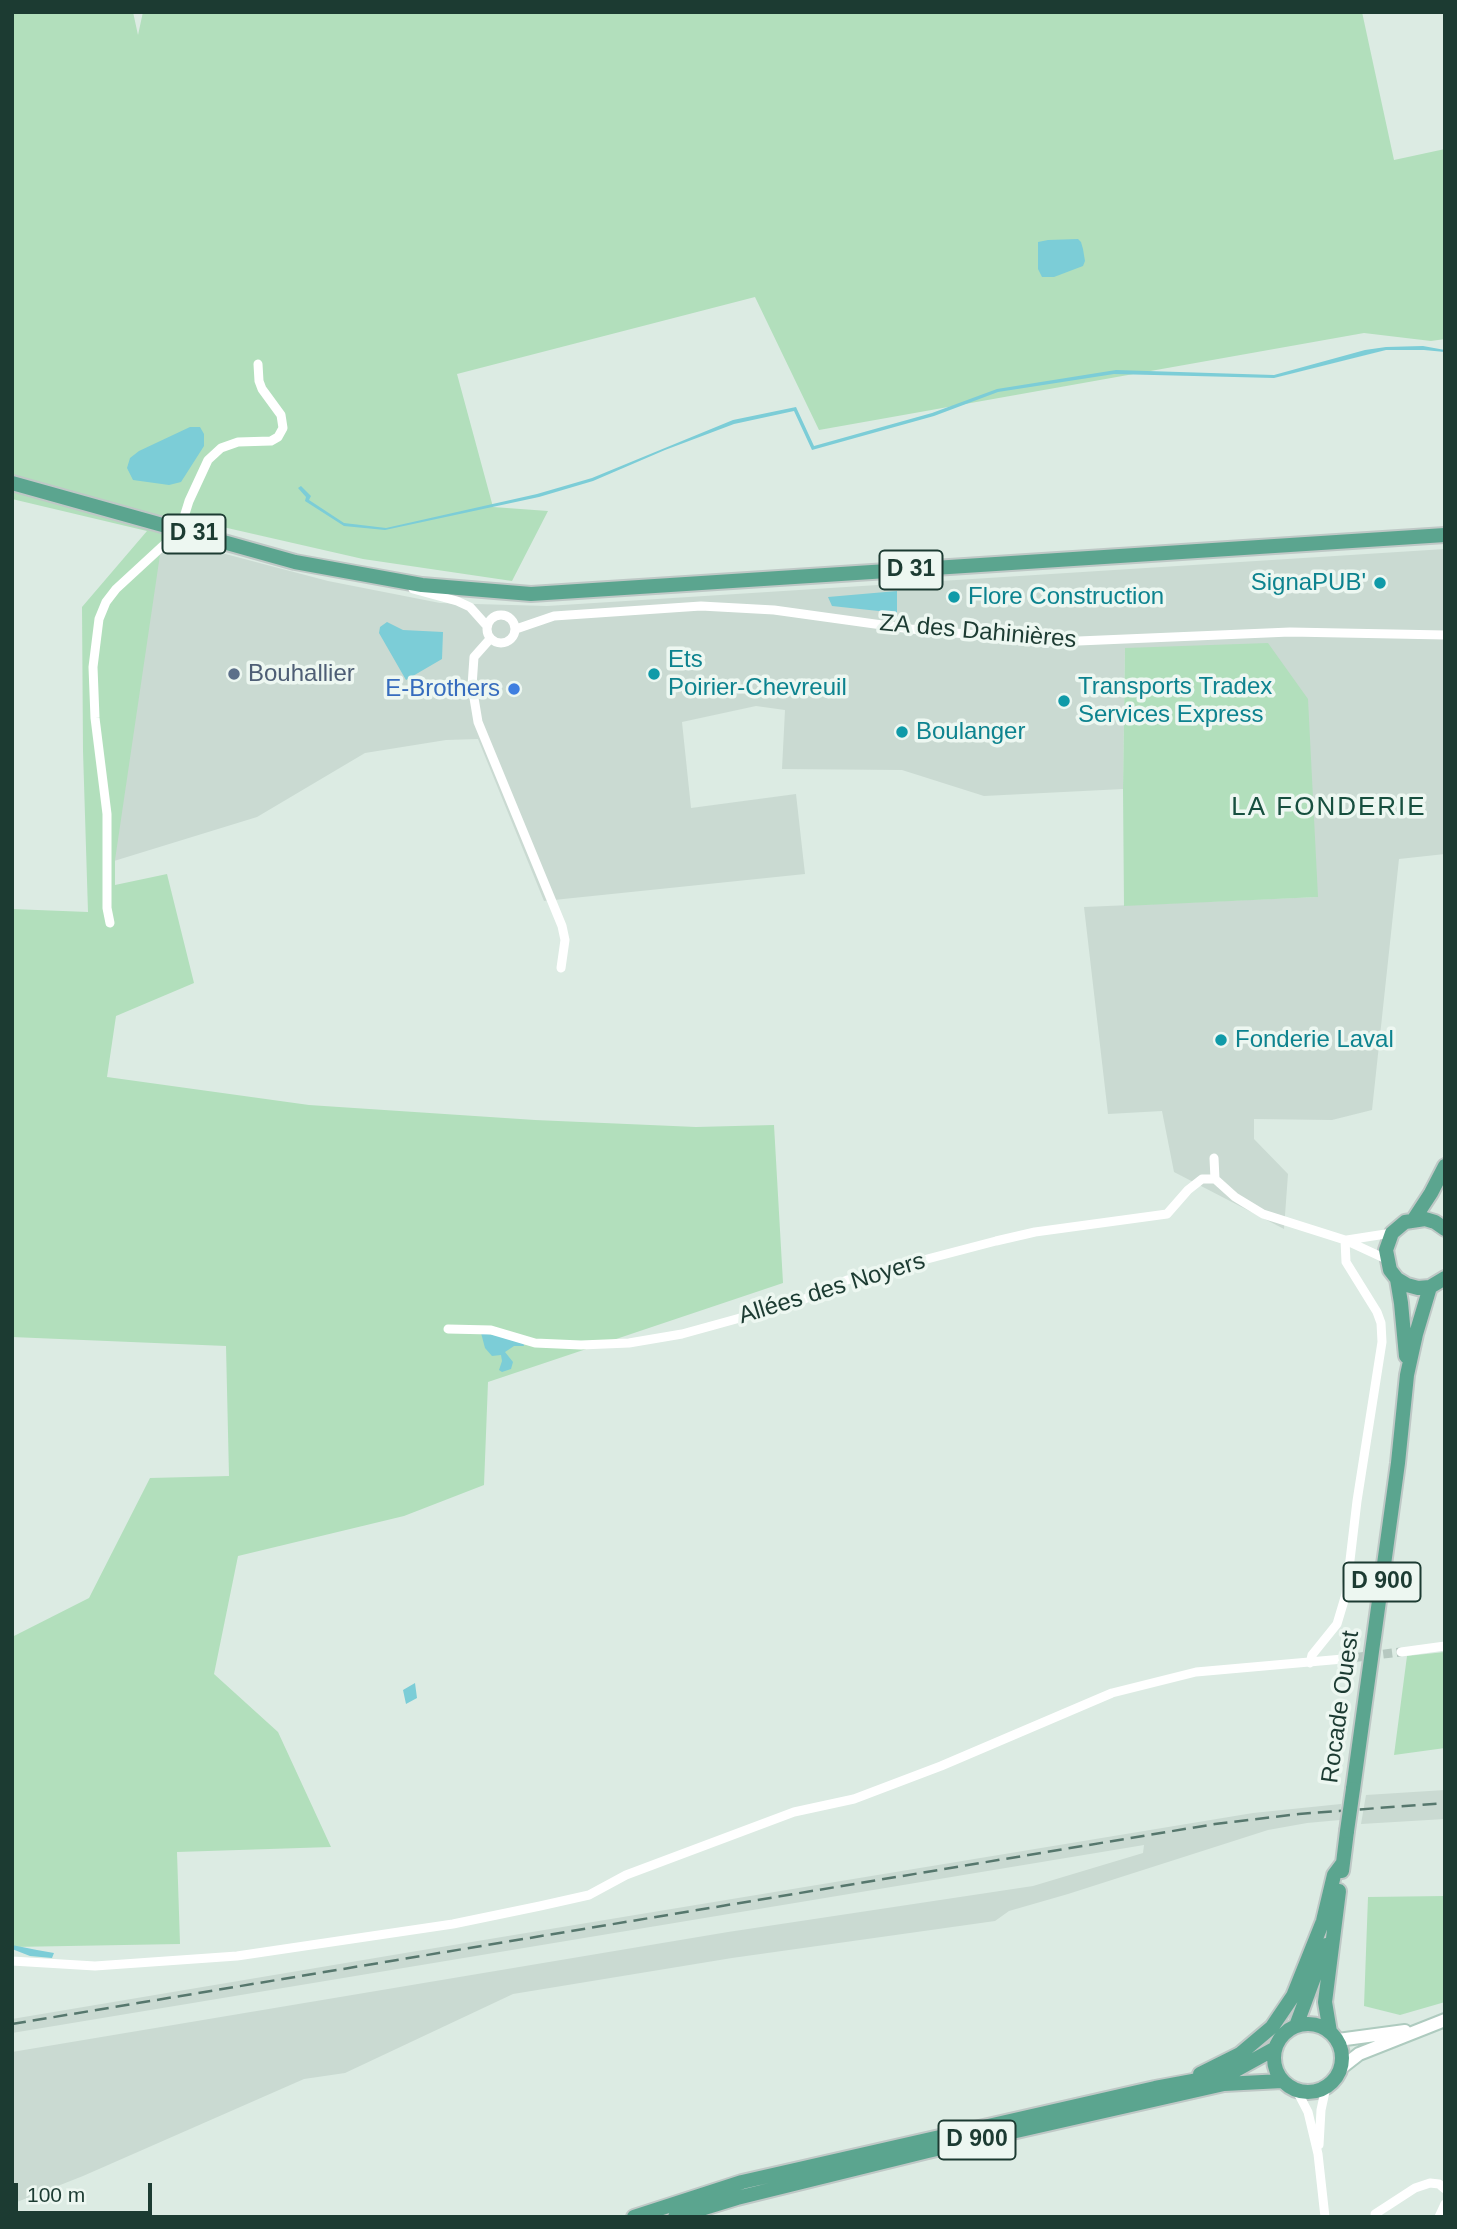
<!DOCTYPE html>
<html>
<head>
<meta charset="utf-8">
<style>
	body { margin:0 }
	#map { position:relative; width:1457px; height:2229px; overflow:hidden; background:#dcebe3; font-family:Helvetica,sans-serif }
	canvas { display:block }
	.frame { position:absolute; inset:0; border:14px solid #1c3b32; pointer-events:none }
	.scale { position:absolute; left:14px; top:2183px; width:138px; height:32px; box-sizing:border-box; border:4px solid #1c3b32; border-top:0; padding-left:9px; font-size:21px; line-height:24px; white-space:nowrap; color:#1c3b32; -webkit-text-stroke:5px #edf7f1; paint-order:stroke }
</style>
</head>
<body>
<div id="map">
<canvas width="1457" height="2229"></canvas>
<div class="frame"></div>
<div class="scale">100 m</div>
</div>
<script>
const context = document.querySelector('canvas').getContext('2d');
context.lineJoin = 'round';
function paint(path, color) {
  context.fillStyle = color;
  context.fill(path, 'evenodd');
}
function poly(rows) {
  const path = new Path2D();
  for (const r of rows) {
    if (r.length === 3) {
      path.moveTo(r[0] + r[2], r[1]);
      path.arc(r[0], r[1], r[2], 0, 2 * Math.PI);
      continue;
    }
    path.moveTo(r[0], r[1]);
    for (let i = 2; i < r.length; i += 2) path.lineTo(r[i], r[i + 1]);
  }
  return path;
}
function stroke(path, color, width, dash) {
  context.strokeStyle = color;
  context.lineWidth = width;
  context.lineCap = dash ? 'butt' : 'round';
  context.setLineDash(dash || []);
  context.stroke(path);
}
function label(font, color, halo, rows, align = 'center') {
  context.font = font + ' Helvetica,sans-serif';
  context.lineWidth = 7;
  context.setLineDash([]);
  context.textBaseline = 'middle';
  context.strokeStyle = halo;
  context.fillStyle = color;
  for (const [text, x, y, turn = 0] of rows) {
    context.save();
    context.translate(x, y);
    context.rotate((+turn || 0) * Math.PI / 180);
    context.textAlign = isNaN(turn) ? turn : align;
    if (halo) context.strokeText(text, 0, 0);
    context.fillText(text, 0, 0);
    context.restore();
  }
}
const built = poly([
	[157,536,328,581,440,603,547,606,1445,549,1445,854,1399,859,1372,1110,1332,1120,1254,1119,1254,1139,1288,1174,1284,1229,1174,1172,1162,1111,1108,1114,1084,907,1318,897,1125,648,1123,789,984,796,902,770,782,769,785,710,756,706,682,722,691,808,796,794,805,874,544,901,478,739,446,740,365,753,257,817,101,865],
	[1445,1790,1445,1819,1361,1824,1366,1795],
	[1341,1804,1340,1820,1307,1823,1268,1830,1068,1894,1009,1911,995,1921,732,1958,513,1994,345,2073,304,2079,83,2176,12,2204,12,2052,728,1932,1033,1886,1143,1853,1144,1845,12,2033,12,2019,411,1952,1253,1813]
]);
const green = poly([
	[12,12,133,12,138,35,143,12,1362,12,1394,160,1445,149,1445,339,1431,341,1364,333,819,430,755,297,457,374,493,507,548,511,512,581,363,559,166,514,115,860,115,885,167,874,194,983,116,1016,107,1077,309,1105,535,1120,696,1127,774,1125,783,1283,488,1382,484,1485,404,1516,238,1556,214,1674,278,1732,331,1847,177,1852,180,1944,12,1947,12,1637,89,1598,150,1478,229,1476,226,1346,12,1337,12,909,88,912,83,751,82,607,147,531,12,499],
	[1268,643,1308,699,1318,897,1124,906,1123,789,1125,648],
	[1445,1652,1445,1748,1394,1755,1407,1656],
	[1445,1896,1445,2002,1400,2015,1364,2006,1368,1897]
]);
const water = poly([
	[1078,239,1081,242,1083,249,1085,261,1083,266,1054,277,1042,277,1038,269,1038,242,1048,240],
	[1423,346,1445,350,1445,352,1424,350,1386,350,1274,378,1114,374,998,392,934,416,812,450,794,411,734,424,665,450,593,481,539,497,385,530,344,526,305,501,306,497,298,488,301,486,311,496,309,500,344,523,386,528,537,494,592,478,733,420,796,407,814,446,932,413,997,389,1116,370,1274,375,1365,350,1386,347],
	[190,427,200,427,204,434,204,446,181,482,169,485,133,480,127,468,130,458,139,451],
	[897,591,897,613,832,606,828,597],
	[387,622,403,630,443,632,442,659,406,680,379,633,380,627],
	[481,1333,523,1340,524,1346,514,1346,505,1352,513,1362,511,1369,502,1372,499,1370,502,1361,501,1355,492,1356,485,1348],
	[415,1683,417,1698,406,1704,403,1690],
	[12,1945,37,1950,54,1953,52,1958,30,1956,12,1949]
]);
const streetTunnel = poly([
	[1343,1659,1401,1652]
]);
const street = poly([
	[413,589,457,601,470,607,487,626],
	[501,629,14],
	[516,629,554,616,701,606,774,610,911,629,1055,642,1290,632,1445,635],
	[490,639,474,657,472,686,478,722,562,926,565,940,561,968],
	[110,923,107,908,107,814,95,718,93,667,99,619,106,602,116,589,180,530,189,501,208,460,221,448,238,442,271,441,278,437,283,428,281,415,262,389,259,381,258,364],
	[1214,1158,1215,1179],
	[1347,1240,1392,1233],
	[448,1329,491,1330,535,1343,581,1345,629,1343,682,1334,798,1302,847,1280,996,1241,1035,1232,1167,1214,1188,1190,1202,1179,1215,1179,1235,1197,1263,1214,1345,1240,1386,1259],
	[1401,1652,1445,1646],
	[1310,1663,1312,1655,1337,1624,1346,1594,1357,1501,1382,1342,1381,1323,1377,1312,1346,1262,1345,1240],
	[12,1961,95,1966,237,1956,453,1924,540,1906,589,1895,626,1875,794,1812,854,1799,941,1766,1112,1693,1196,1672,1343,1659],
	[1297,2091,1308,2112,1318,2154,1325,2217],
	[1319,2145,1321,2110,1326,2087],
	[1375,2214,1415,2188,1430,2183,1439,2184,1445,2189],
	[1439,2217,1445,2204]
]);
const secondary = poly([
	[1338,2040,1405,2031],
	[1341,2068,1359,2054,1445,2020]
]);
const primary = poly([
	[12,483,295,562,422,585,531,594,1445,535],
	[1414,1219,1431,1193,1445,1166],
	[1445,1229,1435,1222,1425,1219,1405,1222,1392,1233,1386,1250,1390,1270,1397,1279,1407,1285,1418,1288,1430,1287,1445,1278],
	[1397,1279,1401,1303,1406,1356],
	[1353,1789,1398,1463,1407,1375,1416,1334,1430,1287],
	[1342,1871,1347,1831],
	[1308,2058,34],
	[1296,2026,1326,1945],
	[1330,2032,1325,2002,1339,1891],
	[1200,2074,1240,2054,1272,2027,1293,1996,1323,1921,1334,1875,1343,1863],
	[634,2217,742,2182,1155,2088,1209,2078,1234,2071,1274,2049],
	[675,2217,737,2198,928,2151,1224,2084,1282,2081]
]);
const rail = poly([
	[12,2024,1215,1824,1299,1814,1445,1803]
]);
const primaryBridge = poly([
	[1347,1831,1353,1789]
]);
const markers = [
	[1380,583,7,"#0f9aa8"],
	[954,597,7,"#0f9aa8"],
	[234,674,7,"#5c6f8a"],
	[654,674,7,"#0f9aa8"],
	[514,689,7,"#3f7fe0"],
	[1064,701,7,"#0f9aa8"],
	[902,732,7,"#0f9aa8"],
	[1221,1040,7,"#0f9aa8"]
];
const shields = [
	[194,534,63],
	[911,570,63],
	[1382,1582,77],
	[977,2140,77]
];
const shieldNames = [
	["D 31",194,534],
	["D 31",911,570],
	["D 900",1382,1582],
	["D 900",977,2140]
];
const cultureNames = [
	["SignaPUB'",1366,583,"right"],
	["Flore Construction",968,597],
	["Ets",668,660],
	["Poirier-Chevreuil",668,688],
	["Transports Tradex",1078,687],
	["Services Express",1078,715],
	["Boulanger",916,732],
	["Fonderie Laval",1235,1040]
];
const streetNames = [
	["ZA des Dahinières",978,632,5],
	["Allées des Noyers",832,1289,-17],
	["Rocade Ouest",1341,1707,-82]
];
const serviceNames = [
	["Bouhallier",248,674]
];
const shopNames = [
	["E-Brothers",500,689]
];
const neighbourhoodNames = [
	["LA FONDERIE",1329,808]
];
paint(built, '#cadad2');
paint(green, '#b2dfbc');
paint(water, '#7ccdd7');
stroke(streetTunnel, '#b6c8c0', 9, [9, 4.5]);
stroke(secondary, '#aecbbf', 16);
stroke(primary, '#bfc8c6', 18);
stroke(street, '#fff', 9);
stroke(secondary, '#fff', 12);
stroke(primary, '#5ba58f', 14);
stroke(rail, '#56776d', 2.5, [14, 7]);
stroke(primaryBridge, '#bfc8c6', 18, []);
stroke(primaryBridge, '#5ba58f', 14);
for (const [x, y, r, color] of markers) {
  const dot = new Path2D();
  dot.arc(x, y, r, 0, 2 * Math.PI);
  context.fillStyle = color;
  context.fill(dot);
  stroke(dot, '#edf7f1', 2.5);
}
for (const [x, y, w] of shields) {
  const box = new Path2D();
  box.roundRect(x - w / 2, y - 19.5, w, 39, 5);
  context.fillStyle = '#edf7f1';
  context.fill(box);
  stroke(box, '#1c3b32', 2);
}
label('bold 23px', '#1c3b32', null, shieldNames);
label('24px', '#0d838f', '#edf7f1', cultureNames, 'left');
label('24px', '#1c3b32', '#edf7f1', streetNames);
label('24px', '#4e5e75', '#edf7f1', serviceNames, 'left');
label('24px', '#366cbe', '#edf7f1', shopNames, 'right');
context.letterSpacing = '2px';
label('26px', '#174f3f', '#edf7f1', neighbourhoodNames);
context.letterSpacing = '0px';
</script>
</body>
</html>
